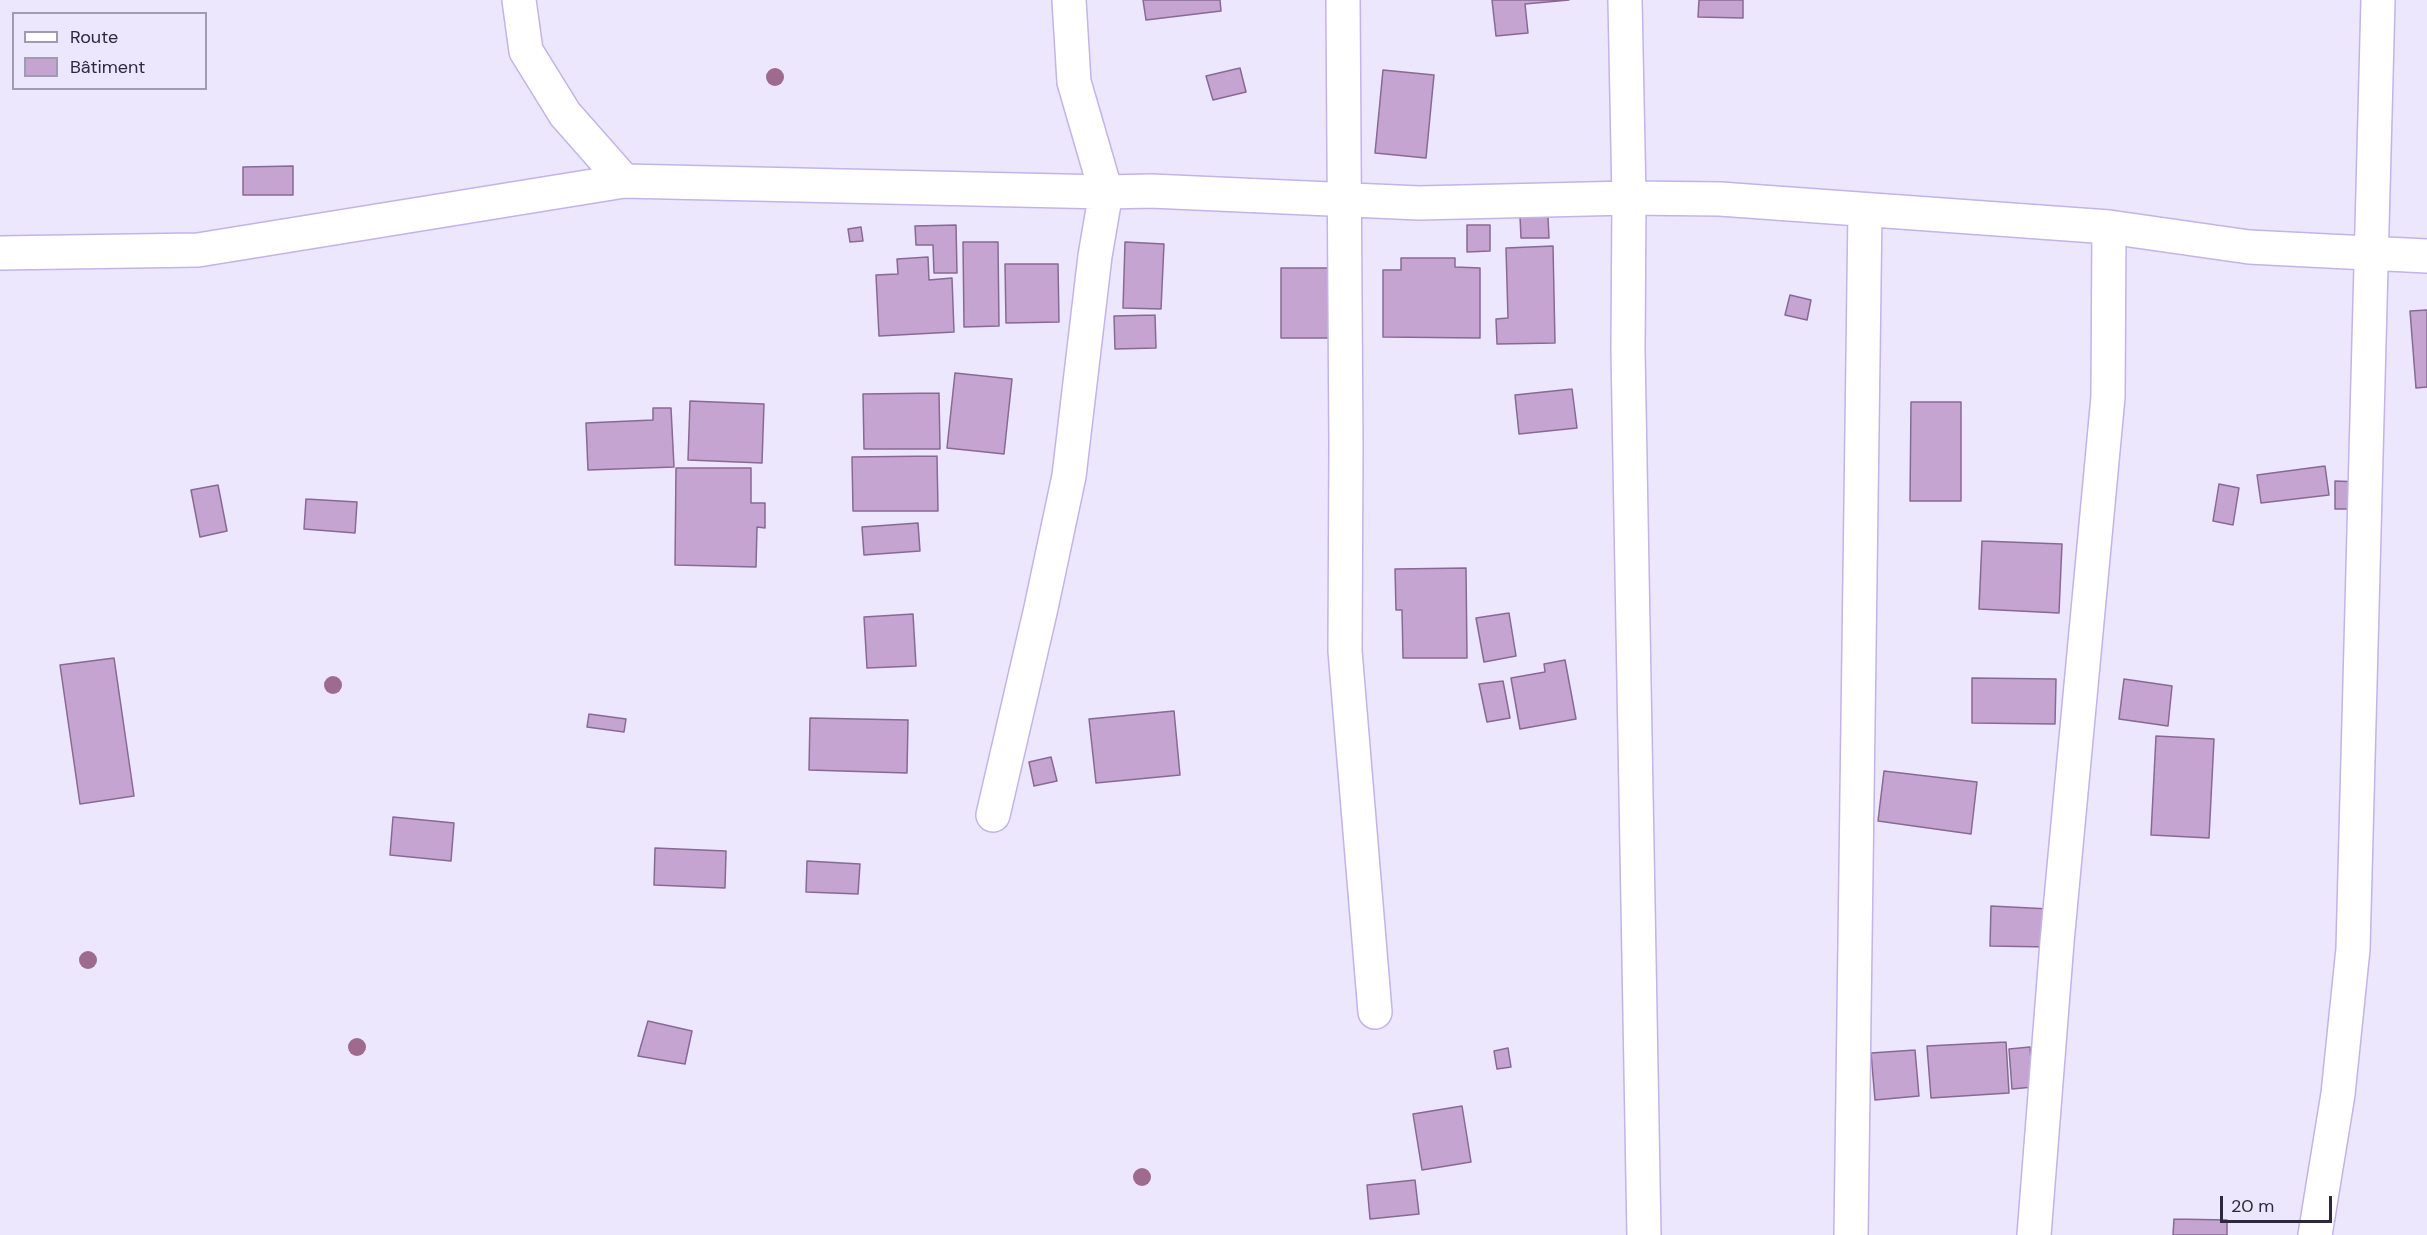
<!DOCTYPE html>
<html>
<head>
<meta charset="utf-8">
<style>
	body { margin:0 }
	#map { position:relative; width:2427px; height:1235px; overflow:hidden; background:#ece7fd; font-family:"DM Sans",sans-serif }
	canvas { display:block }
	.legend { position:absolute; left:12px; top:12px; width:195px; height:78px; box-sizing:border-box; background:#ece7fd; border:2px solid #a09bb0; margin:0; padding:8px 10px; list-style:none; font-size:18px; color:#2e283d }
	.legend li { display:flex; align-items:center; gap:12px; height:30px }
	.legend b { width:30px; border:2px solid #a09bb0 }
	.scale { position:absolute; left:2220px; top:1196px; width:112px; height:27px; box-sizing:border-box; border:3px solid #2e283d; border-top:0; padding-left:8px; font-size:18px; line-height:21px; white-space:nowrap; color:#2e283d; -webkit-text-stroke:4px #ece7fd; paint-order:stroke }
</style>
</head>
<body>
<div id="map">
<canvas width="2427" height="1235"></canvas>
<ul class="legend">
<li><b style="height:8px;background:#fff"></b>Route</li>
<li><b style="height:16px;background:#c6a4d2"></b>Bâtiment</li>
</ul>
<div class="scale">20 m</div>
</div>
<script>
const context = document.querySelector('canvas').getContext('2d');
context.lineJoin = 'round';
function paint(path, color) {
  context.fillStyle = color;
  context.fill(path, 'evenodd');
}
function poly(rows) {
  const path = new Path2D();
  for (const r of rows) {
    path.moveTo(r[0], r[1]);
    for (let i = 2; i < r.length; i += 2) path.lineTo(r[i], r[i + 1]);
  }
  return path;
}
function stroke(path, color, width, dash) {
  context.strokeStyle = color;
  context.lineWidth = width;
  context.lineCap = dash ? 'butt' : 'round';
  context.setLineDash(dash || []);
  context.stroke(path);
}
const building = poly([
	[1143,0,1220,0,1221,11,1146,20,1143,0],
	[1492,0,1569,0,1525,4,1528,33,1496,36,1492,0],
	[1699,0,1743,0,1743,18,1698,17,1699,0],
	[1240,68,1246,92,1213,100,1206,76,1240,68],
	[1383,70,1434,75,1426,158,1375,153,1383,70],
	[293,166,293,195,243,195,243,167,293,166],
	[1520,217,1548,217,1549,238,1521,238,1520,217],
	[956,225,957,273,934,273,933,245,916,245,915,226,956,225],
	[1467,225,1490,225,1490,251,1467,252,1467,225],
	[861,227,863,241,850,242,848,229,861,227],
	[963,242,998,242,999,326,964,327,963,242],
	[1125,242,1164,244,1161,309,1123,308,1125,242],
	[1553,246,1555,343,1497,344,1496,319,1508,318,1506,248,1553,246],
	[928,257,929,280,952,278,954,332,879,336,876,275,898,274,897,259,928,257],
	[1401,258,1455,258,1455,267,1480,268,1480,338,1383,337,1383,270,1401,270,1401,258],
	[1005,264,1058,264,1059,322,1006,323,1005,264],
	[1281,268,1331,268,1332,338,1281,338,1281,268],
	[1790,295,1811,300,1807,320,1785,315,1790,295],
	[2427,310,2427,387,2416,388,2410,311,2427,310],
	[1155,315,1156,348,1115,349,1114,316,1155,315],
	[955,373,1012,379,1004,454,947,448,955,373],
	[1572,389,1577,428,1519,434,1515,395,1572,389],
	[939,393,940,449,864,449,863,394,939,393],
	[690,401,764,404,762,463,688,460,690,401],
	[1911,402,1961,402,1961,501,1910,501,1911,402],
	[653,408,671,408,674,467,588,470,586,423,653,420,653,408],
	[937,456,938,511,853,511,852,457,937,456],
	[2325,466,2329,495,2261,503,2257,475,2325,466],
	[676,468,751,468,751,503,765,503,765,528,757,527,756,567,675,565,676,468],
	[2335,481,2361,482,2361,509,2335,509,2335,481],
	[2219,484,2239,488,2233,525,2213,521,2219,484],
	[218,485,227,531,200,537,191,490,218,485],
	[306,499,357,502,355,533,304,529,306,499],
	[918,523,920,551,864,555,862,527,918,523],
	[1982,541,2062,544,2059,613,1979,609,1982,541],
	[1466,568,1467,658,1403,658,1402,610,1396,610,1395,569,1466,568],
	[1509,613,1516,656,1484,662,1476,618,1509,613],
	[913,614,916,666,867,668,864,617,913,614],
	[114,658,134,796,80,804,60,665,114,658],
	[1565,660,1576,719,1520,729,1511,678,1545,672,1544,664,1565,660],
	[1972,678,2056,679,2055,724,1972,723,1972,678],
	[2124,679,2172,686,2168,726,2119,719,2124,679],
	[1503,681,1510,718,1487,722,1479,684,1503,681],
	[1174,711,1180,775,1096,783,1089,719,1174,711],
	[589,714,626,719,624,732,587,727,589,714],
	[810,718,908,720,907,773,809,770,810,718],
	[2156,736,2214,739,2209,838,2151,835,2156,736],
	[1051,757,1057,781,1034,786,1029,762,1051,757],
	[1884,771,1977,782,1971,834,1878,821,1884,771],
	[393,817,454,823,451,861,390,855,393,817],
	[655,848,726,851,725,888,654,885,655,848],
	[807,861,860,864,858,894,806,892,807,861],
	[1991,906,2050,909,2049,947,1990,946,1991,906],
	[648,1021,692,1031,685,1064,638,1056,648,1021],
	[2006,1042,2009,1093,1931,1098,1927,1046,2006,1042],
	[2030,1047,2033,1087,2012,1089,2009,1049,2030,1047],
	[1508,1048,1511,1067,1497,1069,1494,1051,1508,1048],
	[1915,1050,1919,1096,1875,1100,1871,1053,1915,1050],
	[1462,1106,1471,1162,1422,1170,1413,1114,1462,1106],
	[1415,1180,1419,1214,1370,1219,1367,1185,1415,1180],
	[2174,1219,2227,1220,2227,1235,2173,1235,2174,1219]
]);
const minor = poly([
	[519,0,526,51,565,114,624,181],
	[1343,0,1346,446,1345,651,1375,1012],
	[1625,0,1629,198,1628,351,1644,1235],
	[0,253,198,250,624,181,1106,192,1151,191,1419,203,1629,198,1720,199,2109,227,2249,247,2427,256],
	[993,815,1041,608,1069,476,1095,256,1106,192,1074,82,1069,0],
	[1851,1235,1865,210],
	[2034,1235,2057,942,2108,397,2109,227],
	[2315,1235,2338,1094,2353,949,2378,0]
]);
const trees = [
	[775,77],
	[333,685],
	[88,960],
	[357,1047],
	[1142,1177]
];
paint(building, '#c6a4d2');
stroke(building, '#886993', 1.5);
stroke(minor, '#c2b4e8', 36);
stroke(minor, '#fff', 33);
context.fillStyle = '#9e6b8e';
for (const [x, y] of trees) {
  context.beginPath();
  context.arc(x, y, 9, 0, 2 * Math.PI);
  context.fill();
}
</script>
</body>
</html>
